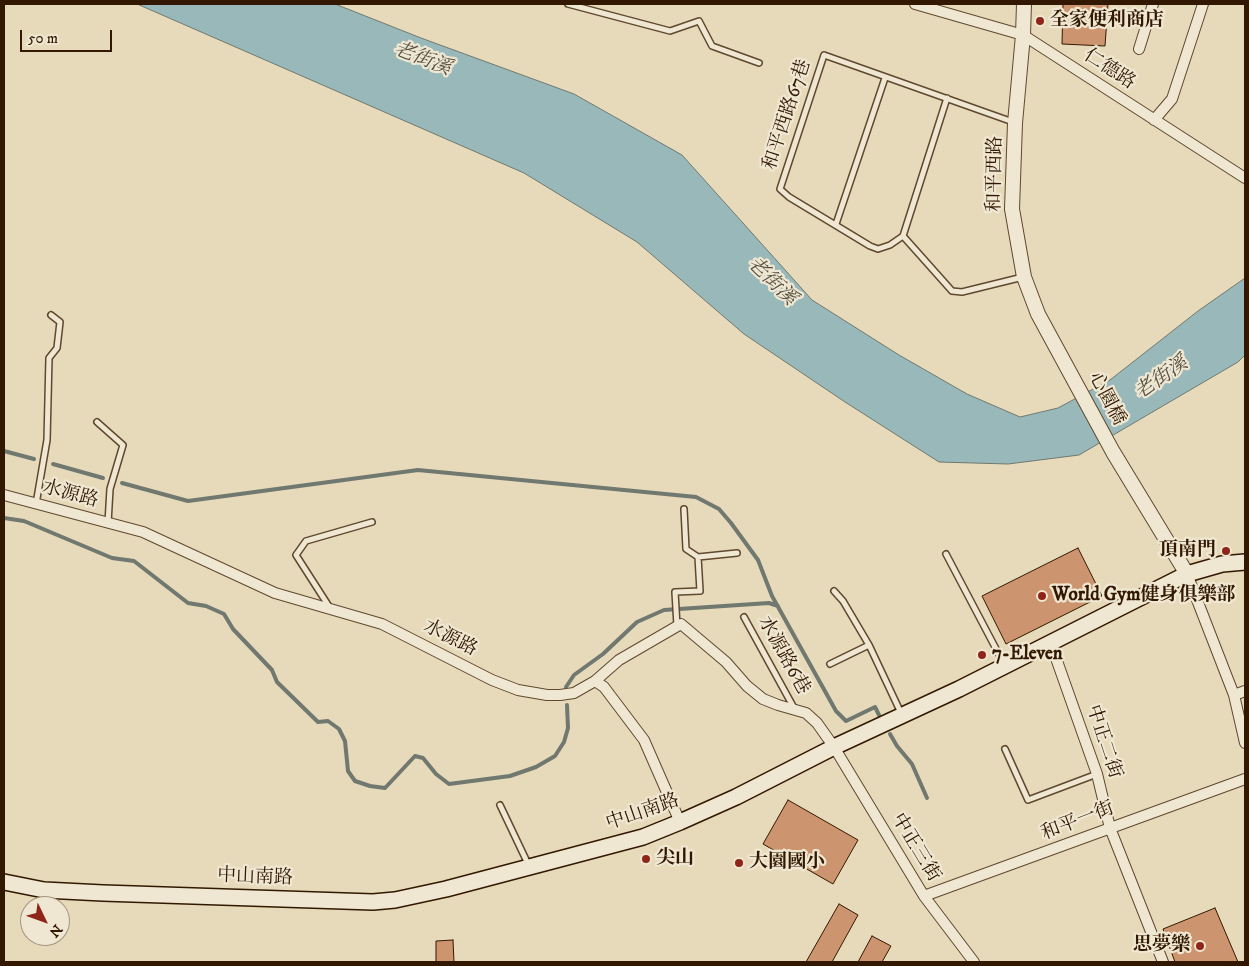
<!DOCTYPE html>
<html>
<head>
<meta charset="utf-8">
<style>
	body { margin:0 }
	#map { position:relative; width:1249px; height:966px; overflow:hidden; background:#e6daba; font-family:"IM FELL DW Pica",serif }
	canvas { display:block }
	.frame { position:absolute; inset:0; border:5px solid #321800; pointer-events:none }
	.north { position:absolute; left:20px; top:896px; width:50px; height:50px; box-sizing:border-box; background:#efe7d2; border:1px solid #a3947e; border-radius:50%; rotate:132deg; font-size:14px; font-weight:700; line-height:20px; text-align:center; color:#321800 }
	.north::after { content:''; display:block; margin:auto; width:18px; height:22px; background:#8f2418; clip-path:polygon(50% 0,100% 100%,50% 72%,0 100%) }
	.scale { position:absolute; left:20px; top:30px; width:92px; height:22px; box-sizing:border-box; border:2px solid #321800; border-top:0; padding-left:6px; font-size:15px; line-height:18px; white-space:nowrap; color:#321800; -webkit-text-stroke:4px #efe7d2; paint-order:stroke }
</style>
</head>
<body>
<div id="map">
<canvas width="1249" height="966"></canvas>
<div class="frame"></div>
<div class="north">N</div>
<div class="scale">50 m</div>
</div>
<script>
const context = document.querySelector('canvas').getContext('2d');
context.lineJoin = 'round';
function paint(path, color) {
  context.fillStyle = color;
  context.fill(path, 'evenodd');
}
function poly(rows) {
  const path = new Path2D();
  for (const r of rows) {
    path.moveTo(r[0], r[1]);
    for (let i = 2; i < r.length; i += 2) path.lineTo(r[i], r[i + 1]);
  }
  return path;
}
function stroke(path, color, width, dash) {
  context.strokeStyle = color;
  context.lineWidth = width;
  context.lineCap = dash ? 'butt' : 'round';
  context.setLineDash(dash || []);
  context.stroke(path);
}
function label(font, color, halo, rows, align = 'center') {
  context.font = font + ' "IM FELL DW Pica","Noto Serif TC",serif';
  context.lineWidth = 4.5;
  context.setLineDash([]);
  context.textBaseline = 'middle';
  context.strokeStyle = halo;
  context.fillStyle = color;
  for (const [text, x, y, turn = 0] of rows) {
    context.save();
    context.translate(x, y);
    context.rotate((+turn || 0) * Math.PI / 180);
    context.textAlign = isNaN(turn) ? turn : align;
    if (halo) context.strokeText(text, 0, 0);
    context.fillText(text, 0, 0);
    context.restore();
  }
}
const water = poly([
	[137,4,335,4,421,38,574,94,682,155,812,300,899,355,967,394,1020,417,1058,408,1110,380,1198,311,1245,278,1245,355,1238,362,1079,455,1008,464,939,462,845,402,744,334,637,242,524,173,137,4]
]);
const stream = poly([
	[4,451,34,459],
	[53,464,103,478],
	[122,483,188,501,418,470,696,497,719,509,731,523,758,560,772,596,836,711,846,721,875,707,879,715],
	[4,518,24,521,112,558,134,561,188,603,206,606,224,614,233,629,272,670,277,682,318,722,328,721,339,729,345,741,348,771,355,781,370,786,385,788,415,756,423,758,436,774,449,784,510,776,536,767,555,756,564,742,568,728,567,705],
	[566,687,574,675,603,654,637,622,664,610,769,603,778,606],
	[890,734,897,746,912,764,927,798]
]);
const building = poly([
	[1063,4,1108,4,1105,46,1062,44,1063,4],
	[1078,548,1102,596,1006,644,982,596,1078,548],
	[788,800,858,840,833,884,763,844,788,800],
	[839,904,858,915,832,962,806,962,839,904],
	[1215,908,1238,962,1175,962,1163,929,1215,908],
	[872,936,891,946,882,962,858,962,872,936],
	[453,940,454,962,436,962,436,941,453,940]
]);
const service = poly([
	[568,4,670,31,699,21,712,46,759,63],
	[836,224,885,78],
	[903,236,890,245,878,249,870,246,789,197,780,189,824,55,1013,122],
	[903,236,952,291,962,292,1023,277],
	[903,236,947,98],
	[97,422,123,445,110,489,108,523],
	[36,504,47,440,49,358,57,348,60,322,51,315],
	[946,554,1004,664],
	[698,557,737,553],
	[834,591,843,601,869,645,901,713],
	[330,608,296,555,306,541,372,522],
	[744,617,794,708],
	[677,626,675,592,700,591,698,557,686,549,684,509],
	[830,664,869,645],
	[1005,749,1028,800,1097,774],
	[500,805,529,866]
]);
const minor = poly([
	[915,4,1023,35,1245,178],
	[1139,49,1153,4],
	[1154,120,1172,99,1203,4],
	[4,495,143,532,275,593,382,624,492,680,518,690,547,695,560,695,574,693,595,681,619,660,681,624,726,662,747,686,763,699,778,705,806,713,817,723,834,747,924,896,974,962],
	[1187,574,1234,695,1245,743],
	[1051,644,1097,774,1110,828,1163,962],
	[595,681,604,687,644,740,680,822],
	[1234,695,1245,691],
	[924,896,1245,779]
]);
const tertiary = poly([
	[1024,4,1023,35,1015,123,1012,209,1024,277,1038,314,1113,452,1187,574]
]);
const secondary = poly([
	[4,882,44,890,103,893,373,902,395,900,446,889,643,837,680,822,736,797,834,747,959,689,1187,574,1222,564,1245,562]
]);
const markers = [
	[1040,21,5,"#8f2418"],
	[1226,551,5,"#8f2418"],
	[1042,596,5,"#8f2418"],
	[982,655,5,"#8f2418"],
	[646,859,5,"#8f2418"],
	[739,863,5,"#8f2418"],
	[1200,946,5,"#8f2418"]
];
const poiNames = [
	["全家便利商店",1050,21],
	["頂南門",1216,551,"right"],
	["World Gym健身俱樂部",1052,596],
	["7-Eleven",992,655],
	["尖山",656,859],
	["大園國小",749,863],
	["思夢樂",1190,946,"right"]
];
const streetNames = [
	["仁德路",1109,70,33],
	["和平西路67巷",788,115,-72],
	["和平西路",996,174,-89],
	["心園橋",1106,399,62],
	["水源路",70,495,15],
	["水源路",450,639,27],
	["水源路6巷",783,656,61],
	["中正二街",1103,742,72],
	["中山南路",643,813,-19],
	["和平一街",1078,822,-21],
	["中正三街",915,848,59],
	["中山南路",255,878,2]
];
const waterNames = [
	["老街溪",422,60,21],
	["老街溪",771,282,44],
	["老街溪",1162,379,-35]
];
paint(water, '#99b8b9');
stroke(water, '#70786f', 1);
stroke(stream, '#70786f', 4);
paint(building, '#cd956f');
stroke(building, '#321800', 1);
stroke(service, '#5f482e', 8);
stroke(minor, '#5f482e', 12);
stroke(tertiary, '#5f482e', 16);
stroke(secondary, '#321800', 18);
stroke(service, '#efe7d2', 5);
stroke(minor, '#efe7d2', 10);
stroke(tertiary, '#efe7d2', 14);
stroke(secondary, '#efe7d2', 15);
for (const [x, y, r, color] of markers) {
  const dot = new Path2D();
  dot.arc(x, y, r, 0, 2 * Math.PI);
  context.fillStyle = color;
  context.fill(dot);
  stroke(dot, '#efe7d2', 2);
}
label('bold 19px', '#321800', '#efe7d2', poiNames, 'left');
label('19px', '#321800', '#efe7d2', streetNames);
label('italic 20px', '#565041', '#efe7d2', waterNames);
</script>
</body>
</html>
